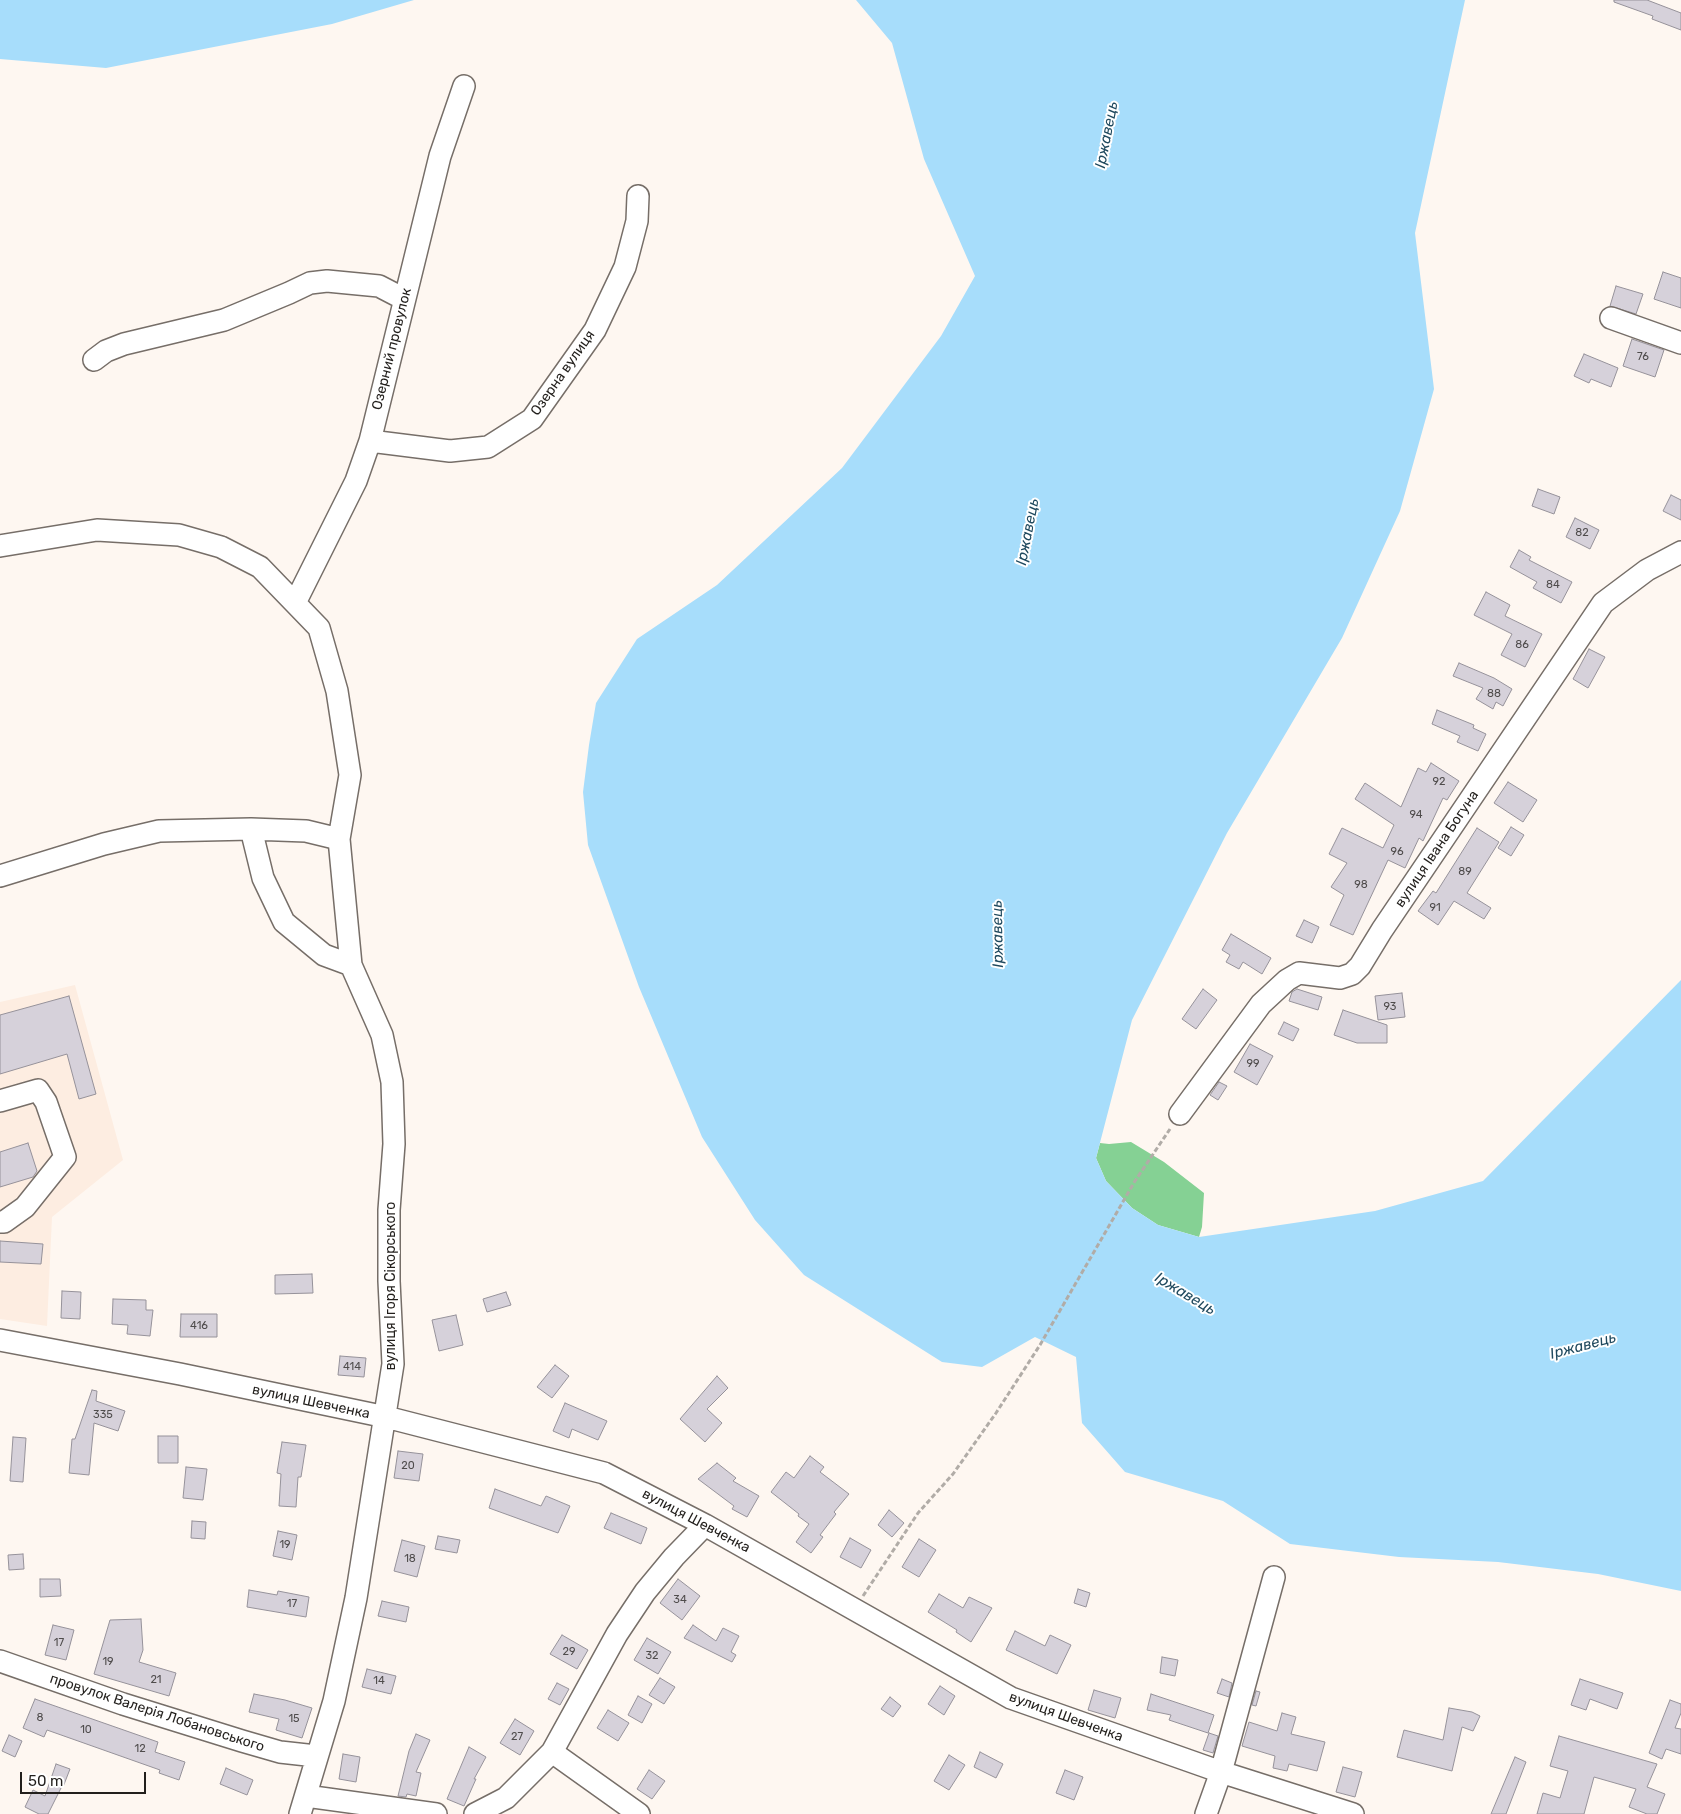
<!DOCTYPE html>
<html>
<head>
<meta charset="utf-8">
<style>
	body { margin:0 }
	#map { position:relative; width:1681px; height:1814px; overflow:hidden; background:#fef7f1; font-family:Rubik,sans-serif }
	canvas { display:block }
	.scale { position:absolute; left:20px; top:1772px; width:126px; height:22px; box-sizing:border-box; border:2px solid #221f1c; border-top:0; padding-left:6px; font-size:15px; line-height:18px; white-space:nowrap; color:#221f1c; -webkit-text-stroke:4px #fff; paint-order:stroke }
</style>
</head>
<body>
<div id="map">
<canvas width="1681" height="1814"></canvas>
<div class="scale">50 m</div>
</div>
<script>
const context = document.querySelector('canvas').getContext('2d');
context.lineJoin = 'round';
function paint(path, color) {
  context.fillStyle = color;
  context.fill(path, 'evenodd');
}
function poly(rows) {
  const path = new Path2D();
  for (const r of rows) {
    path.moveTo(r[0], r[1]);
    for (let i = 2; i < r.length; i += 2) path.lineTo(r[i], r[i + 1]);
  }
  return path;
}
function stroke(path, color, width, dash) {
  context.strokeStyle = color;
  context.lineWidth = width;
  context.lineCap = dash ? 'butt' : 'round';
  context.setLineDash(dash || []);
  context.stroke(path);
}
function label(font, color, halo, rows, align = 'center') {
  context.font = font + ' Rubik,sans-serif';
  context.lineWidth = 4;
  context.setLineDash([]);
  context.textBaseline = 'middle';
  context.strokeStyle = halo;
  context.fillStyle = color;
  for (const [text, x, y, turn = 0] of rows) {
    context.save();
    context.translate(x, y);
    context.rotate((+turn || 0) * Math.PI / 180);
    context.textAlign = isNaN(turn) ? turn : align;
    if (halo) context.strokeText(text, 0, 0);
    context.fillText(text, 0, 0);
    context.restore();
  }
}
const built = poly([
	[75,985,123,1160,52,1217,47,1326,0,1319,0,1002]
]);
const forest = poly([
	[1131,1142,1164,1162,1204,1193,1202,1227,1199,1237,1158,1225,1132,1208,1106,1181,1096,1158,1100,1143,1109,1144]
]);
const water = poly([
	[0,0,414,0,332,24,106,68,0,59],
	[856,0,1465,0,1415,233,1434,389,1400,511,1342,638,1227,833,1132,1020,1096,1158,1106,1181,1132,1208,1158,1225,1199,1237,1375,1211,1483,1181,1681,980,1681,1591,1598,1574,1498,1562,1399,1557,1290,1544,1223,1501,1125,1472,1082,1423,1076,1357,1035,1337,982,1367,942,1362,804,1275,755,1220,702,1137,639,987,588,845,583,792,589,745,596,703,637,639,717,585,842,468,941,336,975,276,924,159,892,43]
]);
const building = poly([
	[1614,0,1647,0,1681,13,1681,30,1652,19,1653,16,1614,2,1614,0],
	[1663,272,1681,278,1681,308,1654,299,1663,272],
	[1616,286,1643,294,1636,314,1610,306,1616,286],
	[1632,339,1664,350,1655,377,1623,366,1632,339],
	[1584,354,1618,368,1611,387,1591,379,1589,383,1574,376,1584,354],
	[1538,489,1560,497,1554,514,1532,506,1538,489],
	[1671,495,1681,500,1681,520,1663,511,1671,495],
	[1575,518,1599,530,1590,549,1566,537,1575,518],
	[1519,550,1531,557,1529,560,1572,582,1561,603,1533,588,1537,582,1510,567,1519,550],
	[1486,592,1510,605,1505,616,1542,634,1525,667,1501,655,1512,634,1474,615,1486,592],
	[1589,649,1605,657,1588,688,1573,679,1589,649],
	[1459,663,1494,678,1512,689,1503,706,1496,702,1493,709,1476,699,1483,688,1453,676,1459,663],
	[1437,710,1474,725,1473,728,1486,734,1478,751,1457,742,1460,736,1432,724,1437,710],
	[1431,763,1459,781,1447,800,1443,798,1423,841,1419,838,1405,868,1388,860,1353,935,1330,925,1344,895,1331,887,1347,863,1329,854,1342,828,1383,848,1394,825,1355,799,1365,783,1401,807,1418,768,1426,772,1431,763],
	[1508,782,1537,800,1523,822,1494,803,1508,782],
	[1511,827,1524,835,1511,856,1498,848,1511,827],
	[1477,828,1499,842,1467,893,1491,908,1484,919,1454,901,1438,925,1418,911,1433,891,1436,893,1477,828],
	[1304,920,1319,927,1312,943,1296,936,1304,920],
	[1231,934,1271,958,1262,974,1243,962,1239,969,1226,962,1230,955,1222,950,1231,934],
	[1203,989,1217,1000,1196,1029,1182,1019,1203,989],
	[1297,989,1322,997,1318,1010,1289,1001,1292,992,1297,989],
	[1402,993,1405,1017,1378,1020,1375,996,1402,993],
	[69,996,96,1094,79,1099,67,1054,0,1074,0,1015,69,996],
	[1343,1010,1387,1025,1387,1043,1357,1043,1334,1035,1343,1010],
	[1284,1022,1299,1029,1293,1041,1278,1034,1284,1022],
	[1250,1044,1273,1056,1257,1085,1234,1072,1250,1044],
	[1219,1082,1227,1086,1218,1100,1210,1095,1219,1082],
	[28,1143,37,1171,33,1177,0,1187,0,1152,28,1143],
	[0,1241,43,1244,41,1264,0,1262,0,1241],
	[312,1274,313,1293,275,1294,275,1275,312,1274],
	[62,1291,81,1292,80,1319,61,1318,62,1291],
	[506,1292,511,1305,487,1312,483,1299,506,1292],
	[113,1299,146,1300,146,1310,153,1310,150,1336,127,1334,128,1325,112,1324,113,1299],
	[181,1314,217,1314,217,1337,180,1337,181,1314],
	[456,1315,463,1345,439,1351,432,1320,456,1315],
	[340,1356,366,1358,364,1377,338,1375,340,1356],
	[555,1365,569,1376,552,1398,537,1387,555,1365],
	[717,1376,728,1388,707,1409,722,1423,705,1442,680,1419,717,1376],
	[92,1390,97,1391,96,1401,125,1411,118,1431,94,1423,89,1475,69,1473,72,1439,75,1439,92,1390],
	[565,1403,607,1421,598,1440,572,1429,569,1438,553,1431,565,1403],
	[158,1436,178,1436,178,1463,158,1463,158,1436],
	[13,1437,26,1438,23,1482,10,1481,13,1437],
	[282,1442,306,1445,301,1477,298,1477,296,1507,279,1506,281,1474,277,1473,282,1442],
	[398,1451,423,1454,419,1481,394,1478,398,1451],
	[810,1456,824,1467,820,1472,849,1494,834,1512,836,1514,820,1535,823,1537,811,1553,796,1542,809,1524,798,1516,799,1514,771,1492,786,1472,794,1478,810,1456],
	[717,1463,736,1478,733,1481,759,1496,747,1517,732,1509,734,1506,698,1479,717,1463],
	[186,1467,207,1469,203,1500,183,1498,186,1467],
	[495,1489,541,1506,546,1496,570,1506,558,1533,489,1508,495,1489],
	[889,1510,904,1523,892,1537,878,1525,889,1510],
	[611,1513,647,1528,641,1544,604,1528,611,1513],
	[192,1521,206,1522,205,1539,191,1538,192,1521],
	[278,1531,297,1535,292,1560,273,1556,278,1531],
	[438,1536,460,1540,457,1553,435,1549,438,1536],
	[850,1538,871,1550,861,1568,840,1557,850,1538],
	[919,1539,936,1550,919,1577,902,1567,919,1539],
	[402,1540,425,1546,417,1577,394,1571,402,1540],
	[23,1554,24,1569,9,1570,8,1555,23,1554],
	[40,1579,60,1579,61,1596,40,1597,40,1579],
	[678,1579,700,1596,682,1620,660,1603,678,1579],
	[1078,1589,1090,1593,1086,1607,1074,1603,1078,1589],
	[249,1590,277,1595,278,1591,309,1597,306,1617,247,1607,249,1590],
	[939,1594,963,1608,969,1597,992,1608,971,1642,956,1632,957,1630,928,1612,939,1594],
	[382,1601,409,1607,406,1622,378,1616,382,1601],
	[141,1619,143,1650,139,1662,176,1673,169,1696,94,1674,110,1620,141,1619],
	[53,1625,74,1630,66,1660,45,1655,53,1625],
	[693,1625,716,1641,723,1628,739,1636,731,1652,736,1655,732,1662,684,1638,693,1625],
	[1015,1631,1045,1646,1050,1635,1071,1645,1057,1674,1006,1650,1015,1631],
	[562,1635,588,1650,577,1669,550,1654,562,1635],
	[647,1638,671,1652,658,1674,634,1660,647,1638],
	[1162,1657,1178,1660,1175,1676,1160,1673,1162,1657],
	[367,1669,396,1676,391,1694,362,1687,367,1669],
	[660,1678,675,1687,664,1704,649,1695,660,1678],
	[1222,1679,1232,1683,1229,1697,1217,1693,1222,1679],
	[1580,1679,1623,1693,1617,1709,1590,1699,1586,1710,1571,1705,1580,1679],
	[557,1683,569,1689,560,1705,548,1699,557,1683],
	[940,1686,955,1696,944,1715,928,1704,940,1686],
	[1094,1690,1121,1698,1115,1718,1088,1710,1094,1690],
	[1256,1691,1260,1692,1256,1706,1252,1705,1256,1691],
	[254,1694,285,1700,312,1708,302,1738,276,1730,279,1719,249,1712,254,1694],
	[1151,1694,1214,1715,1208,1733,1169,1720,1171,1715,1147,1710,1151,1694],
	[638,1696,652,1704,642,1723,628,1715,638,1696],
	[890,1697,901,1706,893,1717,881,1709,890,1697],
	[35,1699,158,1742,155,1752,185,1762,179,1780,159,1773,160,1770,47,1730,44,1737,23,1728,35,1699],
	[1670,1700,1681,1704,1681,1713,1675,1728,1681,1729,1681,1754,1666,1749,1662,1759,1649,1753,1670,1700],
	[1449,1708,1472,1712,1480,1716,1473,1731,1462,1727,1452,1771,1397,1757,1404,1730,1443,1740,1449,1708],
	[608,1710,629,1723,618,1741,597,1728,608,1710],
	[1282,1713,1296,1717,1291,1734,1325,1742,1317,1771,1289,1764,1287,1771,1273,1768,1275,1756,1242,1746,1249,1722,1277,1731,1282,1713],
	[515,1719,534,1731,520,1755,500,1743,515,1719],
	[1209,1733,1218,1736,1213,1753,1203,1750,1209,1733],
	[416,1734,430,1740,416,1772,421,1773,416,1796,407,1794,406,1797,398,1796,409,1751,416,1734],
	[9,1735,22,1741,15,1757,2,1751,9,1735],
	[1559,1736,1657,1764,1647,1787,1665,1794,1657,1814,1647,1814,1629,1807,1636,1789,1594,1777,1584,1814,1537,1814,1543,1793,1560,1798,1568,1771,1550,1766,1559,1736],
	[469,1747,486,1757,474,1779,476,1779,464,1806,447,1799,469,1747],
	[980,1752,1003,1764,996,1778,974,1767,980,1752],
	[343,1754,360,1757,356,1782,339,1779,343,1754],
	[949,1755,965,1765,949,1790,934,1781,949,1755],
	[1515,1757,1526,1762,1506,1814,1491,1814,1515,1757],
	[56,1764,70,1769,63,1787,62,1786,48,1814,39,1814,25,1807,33,1790,45,1796,56,1764],
	[1343,1767,1362,1772,1355,1797,1336,1792,1343,1767],
	[226,1768,253,1780,247,1795,220,1784,226,1768],
	[649,1770,665,1781,652,1799,637,1789,649,1770],
	[1065,1770,1083,1777,1074,1800,1056,1793,1065,1770]
]);
const path = poly([
	[863,1596,918,1513,953,1474,996,1413,1040,1345,1135,1181,1170,1129]
]);
const minor = poly([
	[1611,318,1681,343],
	[94,360,106,351,124,344,224,320,289,293,310,283,327,281,379,286,404,299],
	[370,441,450,451,488,447,532,419,595,330,625,267,637,221,638,196],
	[0,546,97,530,179,535,221,547,260,567,319,628,337,691,350,775,339,839,351,965,382,1035,392,1082,394,1144,389,1210,389,1281,393,1364,356,1598,334,1701,300,1814],
	[295,603,356,481,370,441,440,156,464,86],
	[251,829,263,878,284,922,324,955,351,965],
	[0,876,104,844,159,831,251,829,306,831,339,839],
	[0,1101,38,1090,46,1102,65,1157,25,1207,4,1222,0,1222],
	[1180,1114,1261,1004,1287,980,1299,973,1340,978,1352,974,1360,966,1382,930,1603,603,1647,570,1681,552],
	[0,1340,180,1374,386,1417,604,1473,705,1525,1011,1698,1221,1772,1353,1814],
	[0,1661,123,1704,242,1741,280,1752,316,1756],
	[552,1752,639,1814],
	[306,1796,436,1814],
	[475,1814,506,1798,552,1752,617,1634,645,1592,674,1557,705,1525],
	[1206,1814,1221,1772,1274,1577]
]);
const numberNames = [
	["76",1643,357],
	["82",1582,533],
	["84",1553,585],
	["86",1522,645],
	["88",1494,694],
	["92",1439,782],
	["94",1416,815],
	["96",1397,852],
	["89",1465,872],
	["98",1361,885],
	["91",1435,908],
	["93",1390,1007],
	["99",1253,1064],
	["416",199,1326],
	["414",352,1367],
	["335",103,1415],
	["20",408,1466],
	["19",285,1545],
	["18",410,1559],
	["34",680,1600],
	["17",292,1604],
	["17",59,1643],
	["29",569,1652],
	["32",652,1656],
	["19",108,1662],
	["21",156,1680],
	["14",379,1681],
	["8",40,1718],
	["15",294,1719],
	["10",86,1730],
	["27",517,1737],
	["12",140,1749]
];
const streetNames = [
	["Озерний провулок",392,349,-76],
	["Озерна вулиця",563,373,-55],
	["вулиця Івана Богуна",1437,849,-56],
	["вулиця Ігоря Сікорського",391,1286,-90],
	["вулиця Шевченка",311,1402,12],
	["вулиця Шевченка",696,1521,28],
	["провулок Валерія Лобановського",157,1713,18],
	["вулиця Шевченка",1066,1717,20]
];
const waterNames = [
	["Іржавець",1107,135,-79],
	["Іржавець",1028,532,-79],
	["Іржавець",998,934,-91],
	["Іржавець",1185,1294,31],
	["Іржавець",1583,1346,-15]
];
paint(built, '#fdede1');
paint(forest, '#85d194');
paint(water, '#a7ddfb');
paint(building, '#d6d1da');
stroke(building, '#96929a', 1);
stroke(minor, '#766e68', 24);
stroke(path, '#b1aca7', 3, [5, 2.5]);
stroke(minor, '#fff', 21);
label('11px', '#4f4c4c', null, numberNames);
label('14px', '#221f1c', '#fff', streetNames);
label('italic 15px', '#204a5f', '#fff', waterNames);
</script>
</body>
</html>
